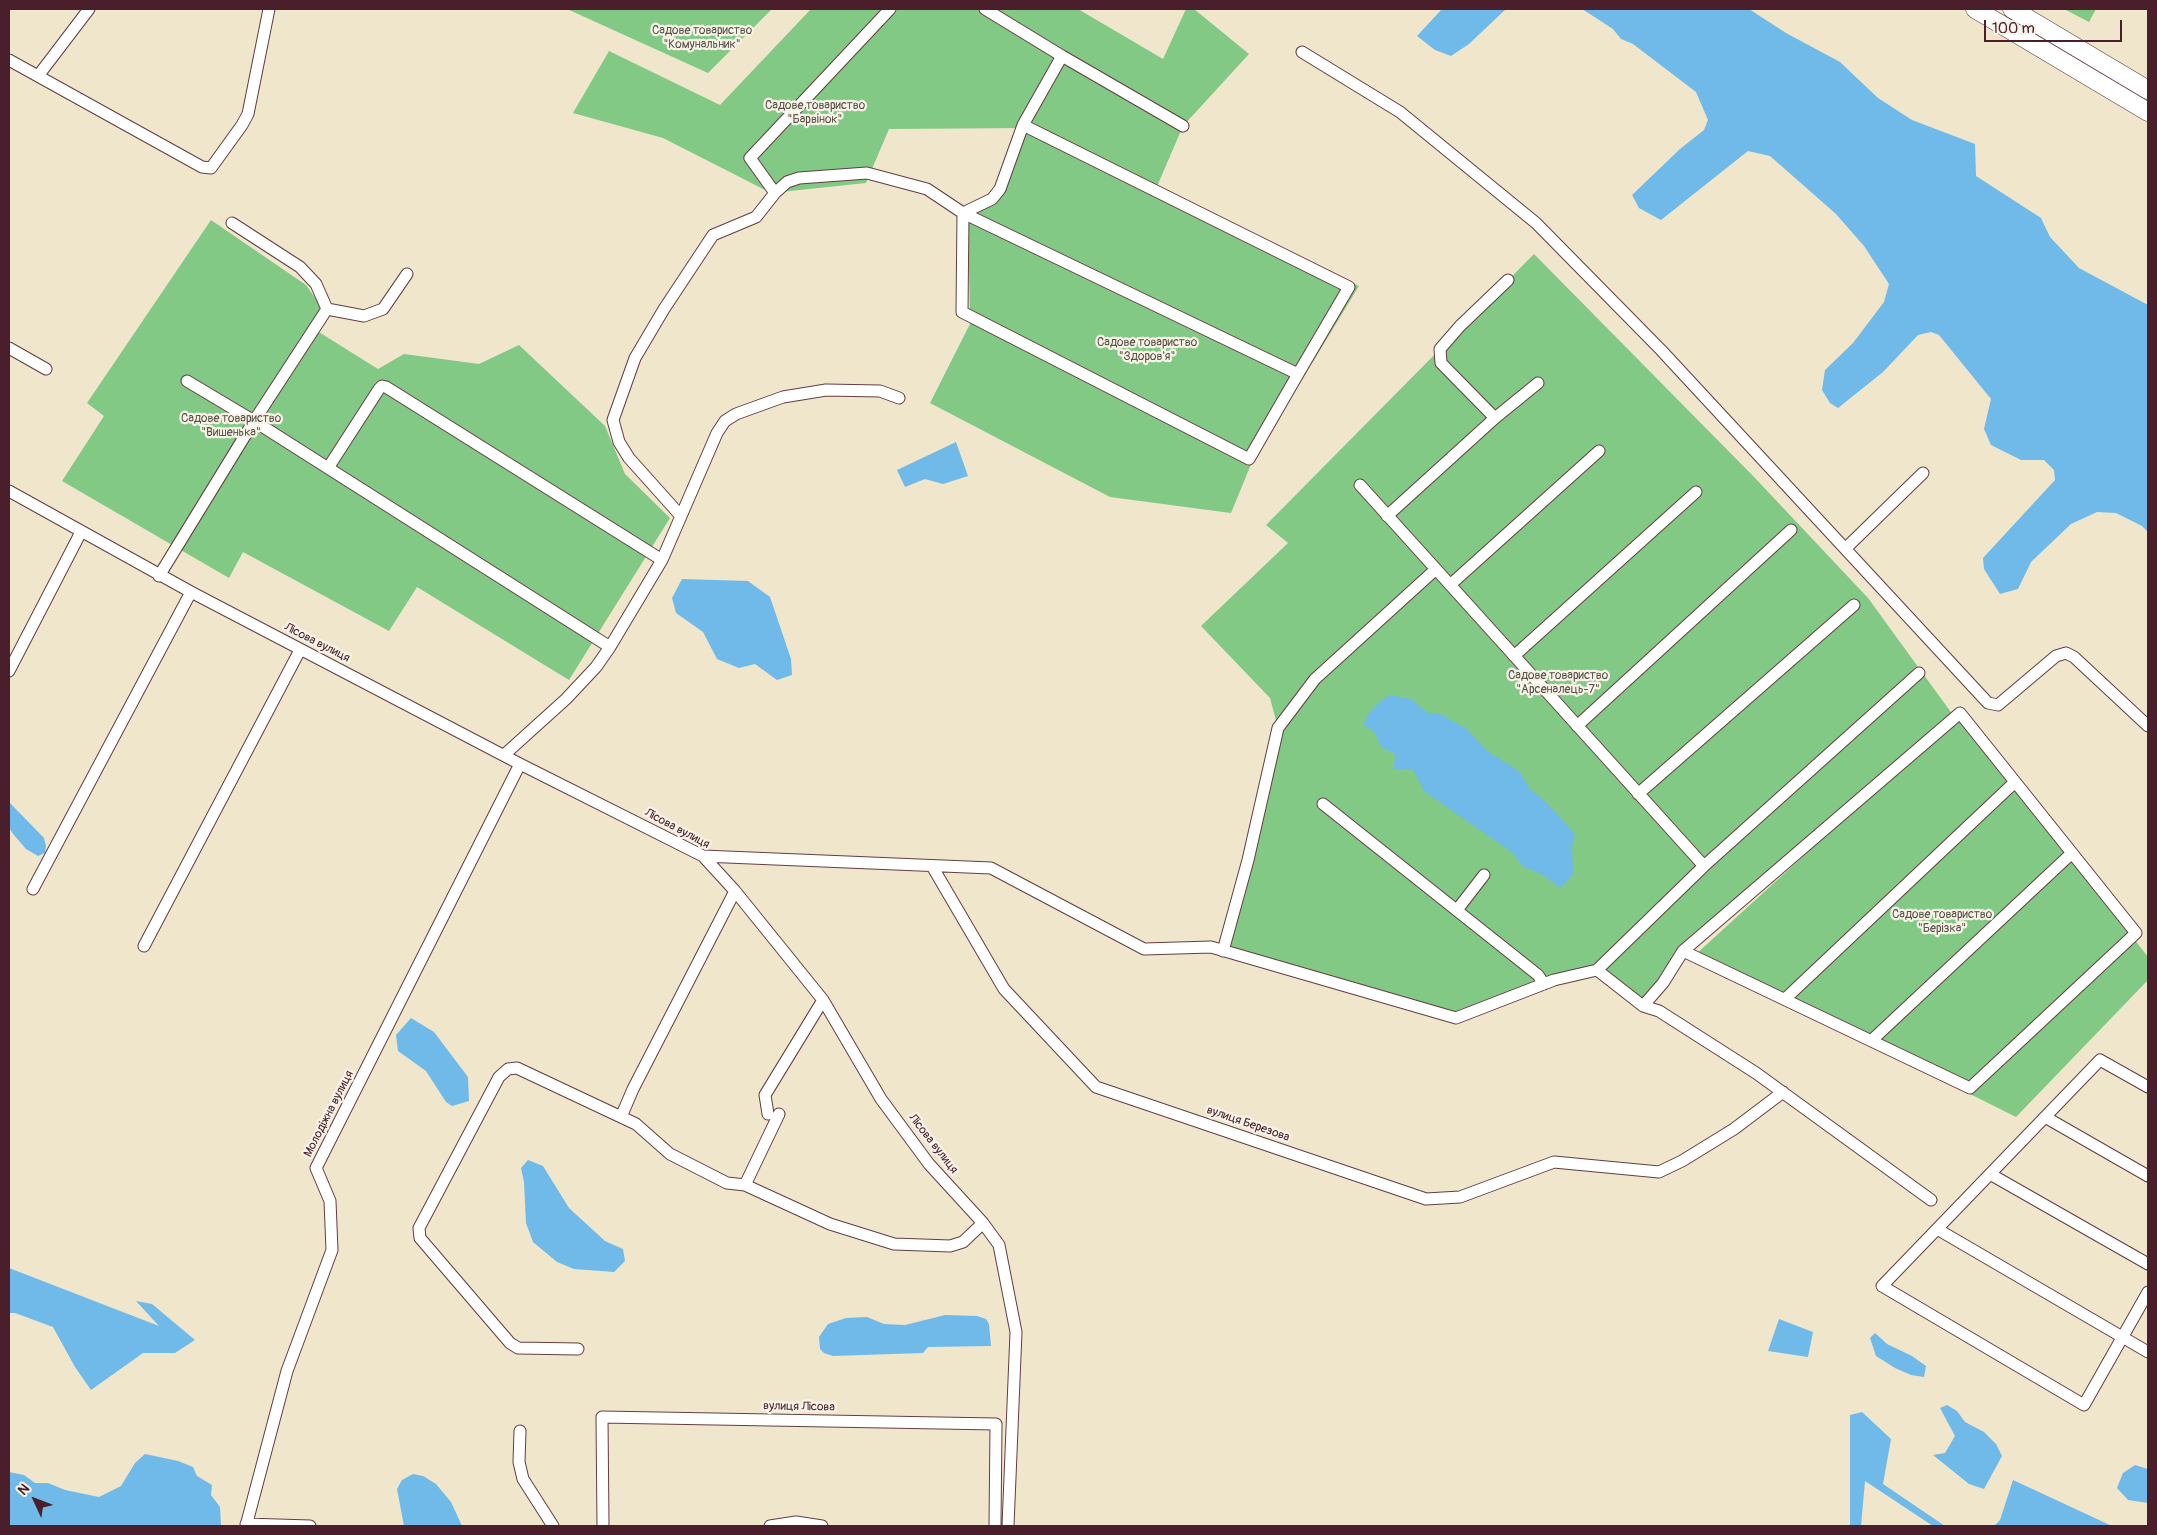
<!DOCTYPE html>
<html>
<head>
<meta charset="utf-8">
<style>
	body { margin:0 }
	#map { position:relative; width:2157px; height:1535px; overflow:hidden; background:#f0e6cc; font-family:Pangolin,sans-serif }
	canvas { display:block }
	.frame { position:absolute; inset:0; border:10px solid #4a1f2b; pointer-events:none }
	.north { position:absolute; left:10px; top:1475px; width:50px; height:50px; -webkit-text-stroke:4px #f7f3e8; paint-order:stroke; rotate:313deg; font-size:14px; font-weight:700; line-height:20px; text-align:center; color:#4a1f2b }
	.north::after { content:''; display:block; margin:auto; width:18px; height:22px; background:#4a1f2b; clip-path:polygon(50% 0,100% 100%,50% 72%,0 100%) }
	.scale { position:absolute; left:1984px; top:20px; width:138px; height:22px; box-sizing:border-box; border:2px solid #4a1f2b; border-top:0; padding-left:6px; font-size:15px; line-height:18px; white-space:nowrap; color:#4a1f2b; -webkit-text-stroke:4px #f7f3e8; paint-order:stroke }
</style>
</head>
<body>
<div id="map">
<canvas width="2157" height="1535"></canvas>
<div class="frame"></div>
<div class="north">N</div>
<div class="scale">100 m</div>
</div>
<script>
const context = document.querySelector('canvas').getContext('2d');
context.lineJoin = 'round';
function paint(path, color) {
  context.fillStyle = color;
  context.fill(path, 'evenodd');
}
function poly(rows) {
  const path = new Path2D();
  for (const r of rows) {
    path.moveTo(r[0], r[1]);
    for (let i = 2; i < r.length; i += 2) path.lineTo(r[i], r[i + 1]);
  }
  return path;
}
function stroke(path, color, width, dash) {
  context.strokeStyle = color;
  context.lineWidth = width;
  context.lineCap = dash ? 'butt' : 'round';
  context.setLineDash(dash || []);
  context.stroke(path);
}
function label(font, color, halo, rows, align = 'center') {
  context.font = font + ' Pangolin,sans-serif';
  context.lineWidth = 4.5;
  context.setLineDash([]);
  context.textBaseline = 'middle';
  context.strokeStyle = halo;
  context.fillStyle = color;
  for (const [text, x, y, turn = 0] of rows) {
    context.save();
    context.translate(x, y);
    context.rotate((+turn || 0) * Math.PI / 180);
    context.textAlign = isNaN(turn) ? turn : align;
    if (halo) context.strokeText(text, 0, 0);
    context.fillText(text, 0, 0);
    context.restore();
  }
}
const green = poly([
	[567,9,772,9,708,73],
	[811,9,1078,9,1163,59,1186,9,1194,9,1249,54,1183,126,1155,191,1359,286,1252,462,1231,513,1110,497,930,403,970,324,968,210,1003,194,1026,128,889,129,866,183,771,193,663,138,573,113,609,51,720,105],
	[2064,9,2096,9,2089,22],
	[211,220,306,285,325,312,314,329,378,369,404,354,479,364,519,345,605,426,625,474,670,518,569,680,417,587,389,631,243,552,229,578,62,481,104,416,87,403],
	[1534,254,1755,478,1868,598,1953,715,1683,951,1643,1006,1597,970,1456,1018,1223,951,1278,728,1270,698,1201,626,1288,543,1266,525],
	[1960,713,2148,957,2148,980,2016,1117,1694,956]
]);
const water = poly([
	[1442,9,1506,9,1469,44,1451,56,1435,50,1417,36],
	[1582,9,1749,9,1786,33,1840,62,1878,98,1912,120,1975,144,1976,176,2041,218,2050,237,2079,268,2148,305,2148,532,2142,526,2116,513,2097,512,2071,524,2031,562,2018,589,2000,594,1984,569,1983,558,2055,480,2054,470,2044,460,2021,460,1991,445,1984,429,1991,399,1939,335,1931,332,1918,335,1883,372,1838,408,1830,403,1822,390,1825,370,1853,343,1884,302,1889,284,1864,246,1836,214,1770,156,1748,151,1661,220,1639,208,1632,195,1680,149,1704,130,1708,120,1696,92,1633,44,1621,39,1613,29],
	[956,442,968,476,943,484,925,479,905,487,897,470],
	[682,579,748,581,770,597,791,659,792,675,777,680,755,664,739,668,717,659,703,632,676,613,672,598],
	[1389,695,1411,699,1428,713,1440,714,1467,729,1487,751,1519,771,1531,790,1547,803,1575,834,1572,846,1573,874,1561,888,1541,874,1522,866,1513,853,1425,792,1413,770,1394,769,1395,754,1381,747,1377,737,1371,729,1363,726,1368,715,1375,706],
	[9,802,44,838,46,846,45,853,38,856,26,849,14,835,9,828],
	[411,1018,434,1032,468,1077,469,1101,452,1106,446,1102,426,1071,398,1051,396,1035],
	[528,1160,543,1166,569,1208,605,1241,623,1249,625,1261,614,1272,574,1269,557,1262,533,1242,526,1223,524,1182,521,1168],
	[9,1268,159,1326,136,1301,152,1304,195,1340,175,1353,143,1353,91,1390,75,1367,53,1327,15,1313,9,1313],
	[945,1315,977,1316,986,1319,989,1324,991,1346,928,1347,923,1353,833,1356,824,1353,820,1349,819,1337,828,1324,846,1318,867,1317,884,1324,905,1325],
	[1779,1319,1813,1332,1808,1357,1768,1351],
	[1875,1333,1887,1344,1912,1356,1926,1366,1924,1377,1911,1375,1895,1368,1876,1356,1870,1338],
	[1947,1405,1957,1411,1965,1422,1984,1432,1996,1444,2002,1456,1984,1489,1969,1484,1933,1455,1945,1453,1955,1436,1940,1408],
	[1862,1412,1891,1439,1883,1484,1945,1526,1933,1526,1865,1481,1861,1526,1850,1526,1850,1415],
	[145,1454,178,1461,193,1467,197,1476,212,1485,211,1495,220,1507,221,1526,9,1526,9,1472,24,1475,35,1483,48,1483,65,1490,99,1497,121,1486,135,1463],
	[2135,1465,2148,1469,2148,1503,2128,1500,2117,1488,2123,1473],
	[413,1474,423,1476,436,1484,451,1502,462,1526,404,1526,397,1489,402,1480],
	[2013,1480,2112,1526,1994,1526,2000,1520]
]);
const minor = poly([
	[985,9,1062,56,1023,125,1349,287,1298,374],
	[1302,52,1400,112,1536,223,1661,350,1988,703,1998,705,2056,656,2066,653,2074,657,2148,726],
	[1062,56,1183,126],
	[9,60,202,167,211,168,242,125,248,114,269,9],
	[38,76,89,9],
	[775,193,787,182,799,178,867,173,927,189,963,213,1298,374,1249,459,962,312,963,213,992,199,1000,189,1023,125],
	[232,223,300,267,316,284,327,309],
	[9,348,46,369],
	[187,381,254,421,610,647],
	[1495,418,1441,363,1440,349,1460,326,1508,280],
	[328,468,379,389,382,386,386,387,662,560],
	[1360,485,1704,866],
	[9,491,191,592,520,764,703,856,735,891,823,1000,881,1099,929,1164,983,1223,999,1245,1016,1332,1008,1526],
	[680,515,629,458,619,442,613,420,635,358,664,309,713,235,756,217,775,193,750,158,890,9],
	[1387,516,1495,418,1538,383],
	[1846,548,1923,473],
	[159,576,254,421,327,309,364,316,383,309,407,274],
	[1450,585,1599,451],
	[1514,656,1696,492],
	[9,671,81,532],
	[1577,726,1791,530],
	[504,755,566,699,596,667,610,647,662,560,717,433,725,421,736,414,783,397,826,390,880,391,899,398],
	[1638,794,1854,605],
	[1323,804,1538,975,1544,984],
	[703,856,991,868,1144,949,1211,947,1456,1018,1554,980,1597,970,1704,866,1919,673],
	[932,866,1004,989,1096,1087,1426,1199,1460,1197,1554,1162,1659,1172,1682,1161,1734,1129,1783,1092],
	[33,889,191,592],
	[1457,910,1484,875],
	[144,946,300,650],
	[1223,951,1248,860,1278,728,1315,679,1436,569],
	[1597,970,1643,1006,1663,983,1683,951,1960,713,2136,933,1970,1088,1683,951],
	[1785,999,2015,782],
	[1643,1006,1659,1011,1756,1073,1931,1200],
	[1872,1040,2072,853],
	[2148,1087,2100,1060,1882,1286,2084,1405,2148,1292],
	[768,1114,765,1095,823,1000],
	[779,1114,745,1185,830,1224,894,1244,950,1246,963,1242,983,1223],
	[621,1117,633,1089,735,891],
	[2045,1117,2148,1176],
	[1990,1174,2148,1264],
	[1937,1229,2148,1352],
	[578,1349,518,1348,510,1343,420,1238,419,1228,499,1077,508,1069,517,1068,636,1124,670,1154,727,1183,745,1185],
	[520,1431,519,1462,523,1479,553,1526],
	[246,1524,310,1526],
	[246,1526,287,1371,332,1250,330,1201,316,1168,520,764],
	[603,1526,602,1417,996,1424,995,1526],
	[770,1526,796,1522,822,1526]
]);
const primary = poly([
	[1975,9,2148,112],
	[2012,9,2148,90]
]);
const parkNames = [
	["Садове товариство",702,31],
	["\"Комунальник\"",702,45],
	["Садове товариство",815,106],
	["\"Барвінок\"",815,120],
	["Садове товариство",1147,343],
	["\"Здоров'я\"",1147,357],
	["Садове товариство",231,419],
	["\"Вишенька\"",231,433],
	["Садове товариство",1558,676],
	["\"Арсеналець-7\"",1558,690],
	["Садове товариство",1942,915],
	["\"Берізка\"",1942,929]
];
const streetNames = [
	["Лісова вулиця",317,643,27],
	["Лісова вулиця",677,829,28],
	["Молодіжна вулиця",329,1114,-63],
	["вулиця Березова",1248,1124,19],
	["Лісова вулиця",933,1144,52],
	["вулиця Лісова",799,1407,1]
];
paint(green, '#81c985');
paint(water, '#6fbae8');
stroke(minor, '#633d43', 13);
stroke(primary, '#633d43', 19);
stroke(minor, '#fff', 11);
stroke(primary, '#fff', 18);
label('12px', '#5a5246', '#f7f3e8', parkNames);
label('12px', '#4a1f2b', '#f7f3e8', streetNames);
</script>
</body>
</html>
